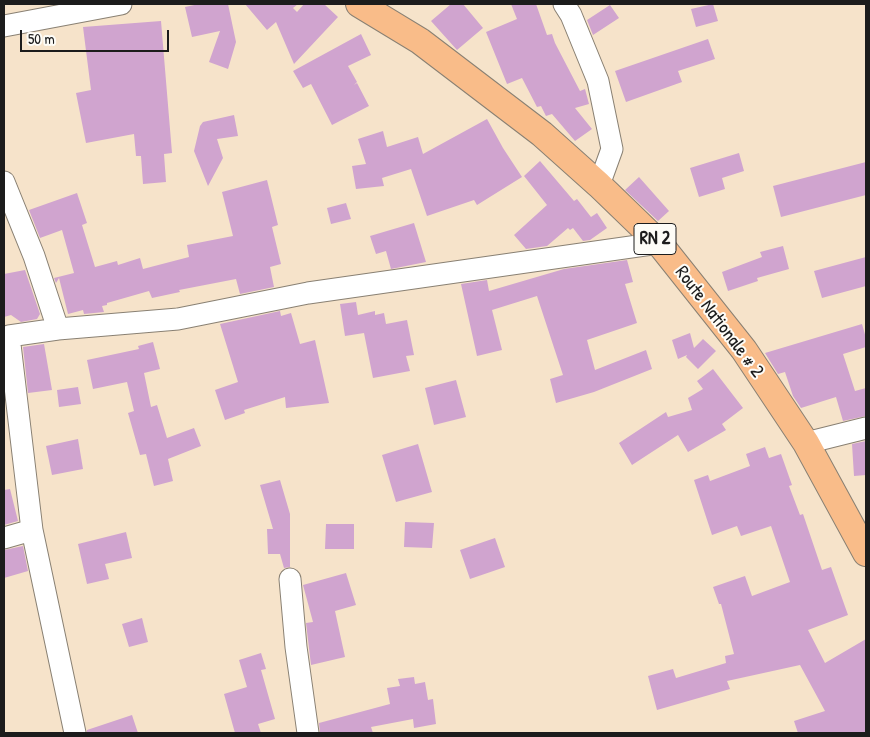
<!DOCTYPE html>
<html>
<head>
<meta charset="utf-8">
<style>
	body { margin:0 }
	#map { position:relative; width:870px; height:737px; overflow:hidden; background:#f6e3ca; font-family:"Patrick Hand",sans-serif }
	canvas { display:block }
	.frame { position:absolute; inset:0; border:5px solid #1c1c1c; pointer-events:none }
	.scale { position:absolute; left:20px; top:30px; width:149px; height:22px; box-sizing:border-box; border:2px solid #1c1c1c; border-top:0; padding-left:6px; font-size:15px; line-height:18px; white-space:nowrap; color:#1c1c1c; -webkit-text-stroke:4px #fdfcf7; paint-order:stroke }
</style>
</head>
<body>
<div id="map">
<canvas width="870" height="737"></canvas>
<div class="frame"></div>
<div class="scale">50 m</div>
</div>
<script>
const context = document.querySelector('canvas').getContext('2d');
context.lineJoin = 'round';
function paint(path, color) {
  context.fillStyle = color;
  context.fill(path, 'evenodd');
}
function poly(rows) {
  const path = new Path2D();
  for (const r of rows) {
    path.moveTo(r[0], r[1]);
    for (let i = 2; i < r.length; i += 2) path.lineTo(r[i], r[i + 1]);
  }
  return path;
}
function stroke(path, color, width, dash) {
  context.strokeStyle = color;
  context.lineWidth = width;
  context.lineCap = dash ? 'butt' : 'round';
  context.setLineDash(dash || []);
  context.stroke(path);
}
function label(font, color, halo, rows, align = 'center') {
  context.font = font + ' "Patrick Hand",sans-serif';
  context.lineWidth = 4;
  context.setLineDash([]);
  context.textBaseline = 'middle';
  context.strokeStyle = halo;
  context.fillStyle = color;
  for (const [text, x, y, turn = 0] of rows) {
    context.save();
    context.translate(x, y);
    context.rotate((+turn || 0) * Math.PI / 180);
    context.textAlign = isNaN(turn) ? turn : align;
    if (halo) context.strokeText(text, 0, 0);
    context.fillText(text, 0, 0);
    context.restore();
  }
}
const building = poly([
	[199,4,228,4,236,42,228,69,209,62,220,31,192,37,185,7],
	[245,4,298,4,293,8,297,12,304,4,324,4,338,17,294,64,276,22,267,30],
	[451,4,463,4,483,28,457,50,431,21],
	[511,4,536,4,547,35,552,34,555,43,580,91,585,89,589,104,575,108,592,129,575,141,552,114,546,116,541,106,537,107,522,78,507,84,486,32,517,19],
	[713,4,718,21,696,27,691,9],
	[610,5,619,18,593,35,587,20],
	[161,21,172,153,164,154,166,182,143,184,141,156,136,156,134,134,86,143,76,93,91,90,83,27],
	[361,34,371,55,348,66,357,82,354,85,357,83,369,106,332,125,311,84,303,88,293,71],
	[708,39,715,59,678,71,682,82,626,102,615,71],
	[234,115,238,136,217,139,223,158,208,186,194,151,200,126,203,122],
	[487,119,503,148,522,177,477,205,474,200,427,216,411,169,382,178,384,186,356,189,352,166,366,164,358,139,383,131,387,147,418,137,423,154],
	[739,153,744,171,722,178,725,189,699,197,690,168],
	[540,161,574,201,577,199,591,217,597,213,607,228,590,240,583,241,573,228,570,230,568,228,547,246,526,249,514,235,547,205,524,176],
	[866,162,866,195,781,217,773,186],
	[639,177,669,211,658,221,625,190],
	[267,180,278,225,272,227,281,264,270,267,274,287,240,294,236,279,179,290,180,292,152,298,149,291,107,303,107,305,102,306,104,312,84,314,83,310,68,314,59,278,56,283,54,278,74,273,62,230,40,238,29,210,77,193,87,223,82,225,95,267,117,261,118,265,140,258,143,269,189,257,187,245,233,236,222,192],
	[346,203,351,219,331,224,327,208],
	[414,223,426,262,391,269,386,251,376,254,370,236],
	[783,246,789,269,757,278,758,281,728,291,722,272,762,257,760,252],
	[866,257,866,286,822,298,814,271],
	[627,260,633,282,625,284,637,323,587,340,595,370,646,350,652,369,594,392,556,403,550,379,563,375,537,296,492,310,502,350,477,356,461,284,487,280,489,291,564,269],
	[25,270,40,314,37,319,21,322,11,315,4,317,4,274],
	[356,302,358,315,375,311,375,315,384,313,386,324,407,320,414,355,406,356,410,371,373,378,364,333,345,336,340,304],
	[280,311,281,316,291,313,300,344,315,340,329,403,286,408,285,397,244,410,245,413,225,420,215,390,238,382,220,324],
	[862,324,866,338,866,347,843,354,855,391,866,388,866,416,843,421,836,397,801,408,793,396,785,372,778,374,765,353],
	[690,333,694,348,703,339,716,351,698,369,686,357,687,355,678,359,672,340],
	[153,342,160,369,144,373,151,407,157,405,167,438,194,428,201,446,168,459,173,481,154,486,146,454,140,455,128,413,134,411,127,382,93,389,87,360,139,349,138,346],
	[44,344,52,390,28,393,23,347],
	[713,369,743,408,722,424,726,430,688,452,678,435,632,465,619,443,666,412,668,417,692,410,688,398,703,389,697,381],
	[456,380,466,417,434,425,425,388],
	[78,387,81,404,59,407,57,390],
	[78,439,83,469,52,475,46,446],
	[866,441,866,475,854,476,852,444],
	[418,444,432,492,396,502,382,455],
	[765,447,769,458,781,454,792,485,789,486,800,515,803,514,822,570,831,567,848,615,808,630,825,663,866,639,866,733,798,733,794,721,825,711,800,665,727,681,730,689,657,710,648,676,673,669,676,678,726,663,725,656,734,654,721,604,719,604,713,587,745,576,752,596,790,582,771,526,741,536,737,526,712,535,694,480,708,475,710,481,750,466,746,454],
	[280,480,290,514,290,567,284,568,280,554,268,554,267,529,273,529,260,485],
	[10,489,18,521,4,525,4,490],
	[405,522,434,523,432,548,404,547],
	[326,524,354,524,354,549,325,549],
	[126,532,132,558,105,564,109,579,87,584,78,544],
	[495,538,505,567,470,579,460,550],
	[23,546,28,571,4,578,4,550],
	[346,573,356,605,335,611,345,657,311,665,306,623,313,622,303,585],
	[142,618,148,642,129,647,122,624],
	[261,653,266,669,261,670,275,719,258,724,261,733,235,733,224,694,247,687,239,660],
	[414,677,415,684,425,682,428,700,433,699,436,724,414,728,413,719,371,727,373,733,320,733,319,723,390,704,387,688,400,686,398,679],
	[132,715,138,733,87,733,87,730]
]);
const minor = poly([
	[564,4,571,15,598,81,612,149,599,185],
	[4,26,121,4],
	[4,182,34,256,58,329,178,319,308,293,659,243],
	[58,329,9,336,32,530,75,733],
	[806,443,866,428],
	[4,538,32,530],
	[290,579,296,647,308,733]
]);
const major = poly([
	[359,4,420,41,542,134,599,185,659,243,744,350,806,443,866,553]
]);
const shields = [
	[655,239,42]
];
const shieldNames = [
	["RN 2",655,239]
];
const streetNames = [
	["Route Nationale # 2",719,322,53]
];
paint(building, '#d0a4cf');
stroke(minor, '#898073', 23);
stroke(major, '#898073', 28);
stroke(minor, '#fff', 21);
stroke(major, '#f9bc89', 26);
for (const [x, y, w] of shields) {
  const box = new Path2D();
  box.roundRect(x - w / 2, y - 15.5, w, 31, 4);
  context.fillStyle = '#fdfcf7';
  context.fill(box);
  stroke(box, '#1c1c1c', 1);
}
label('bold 18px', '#1c1c1c', null, shieldNames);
label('19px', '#1c1c1c', '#fdfcf7', streetNames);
</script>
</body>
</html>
